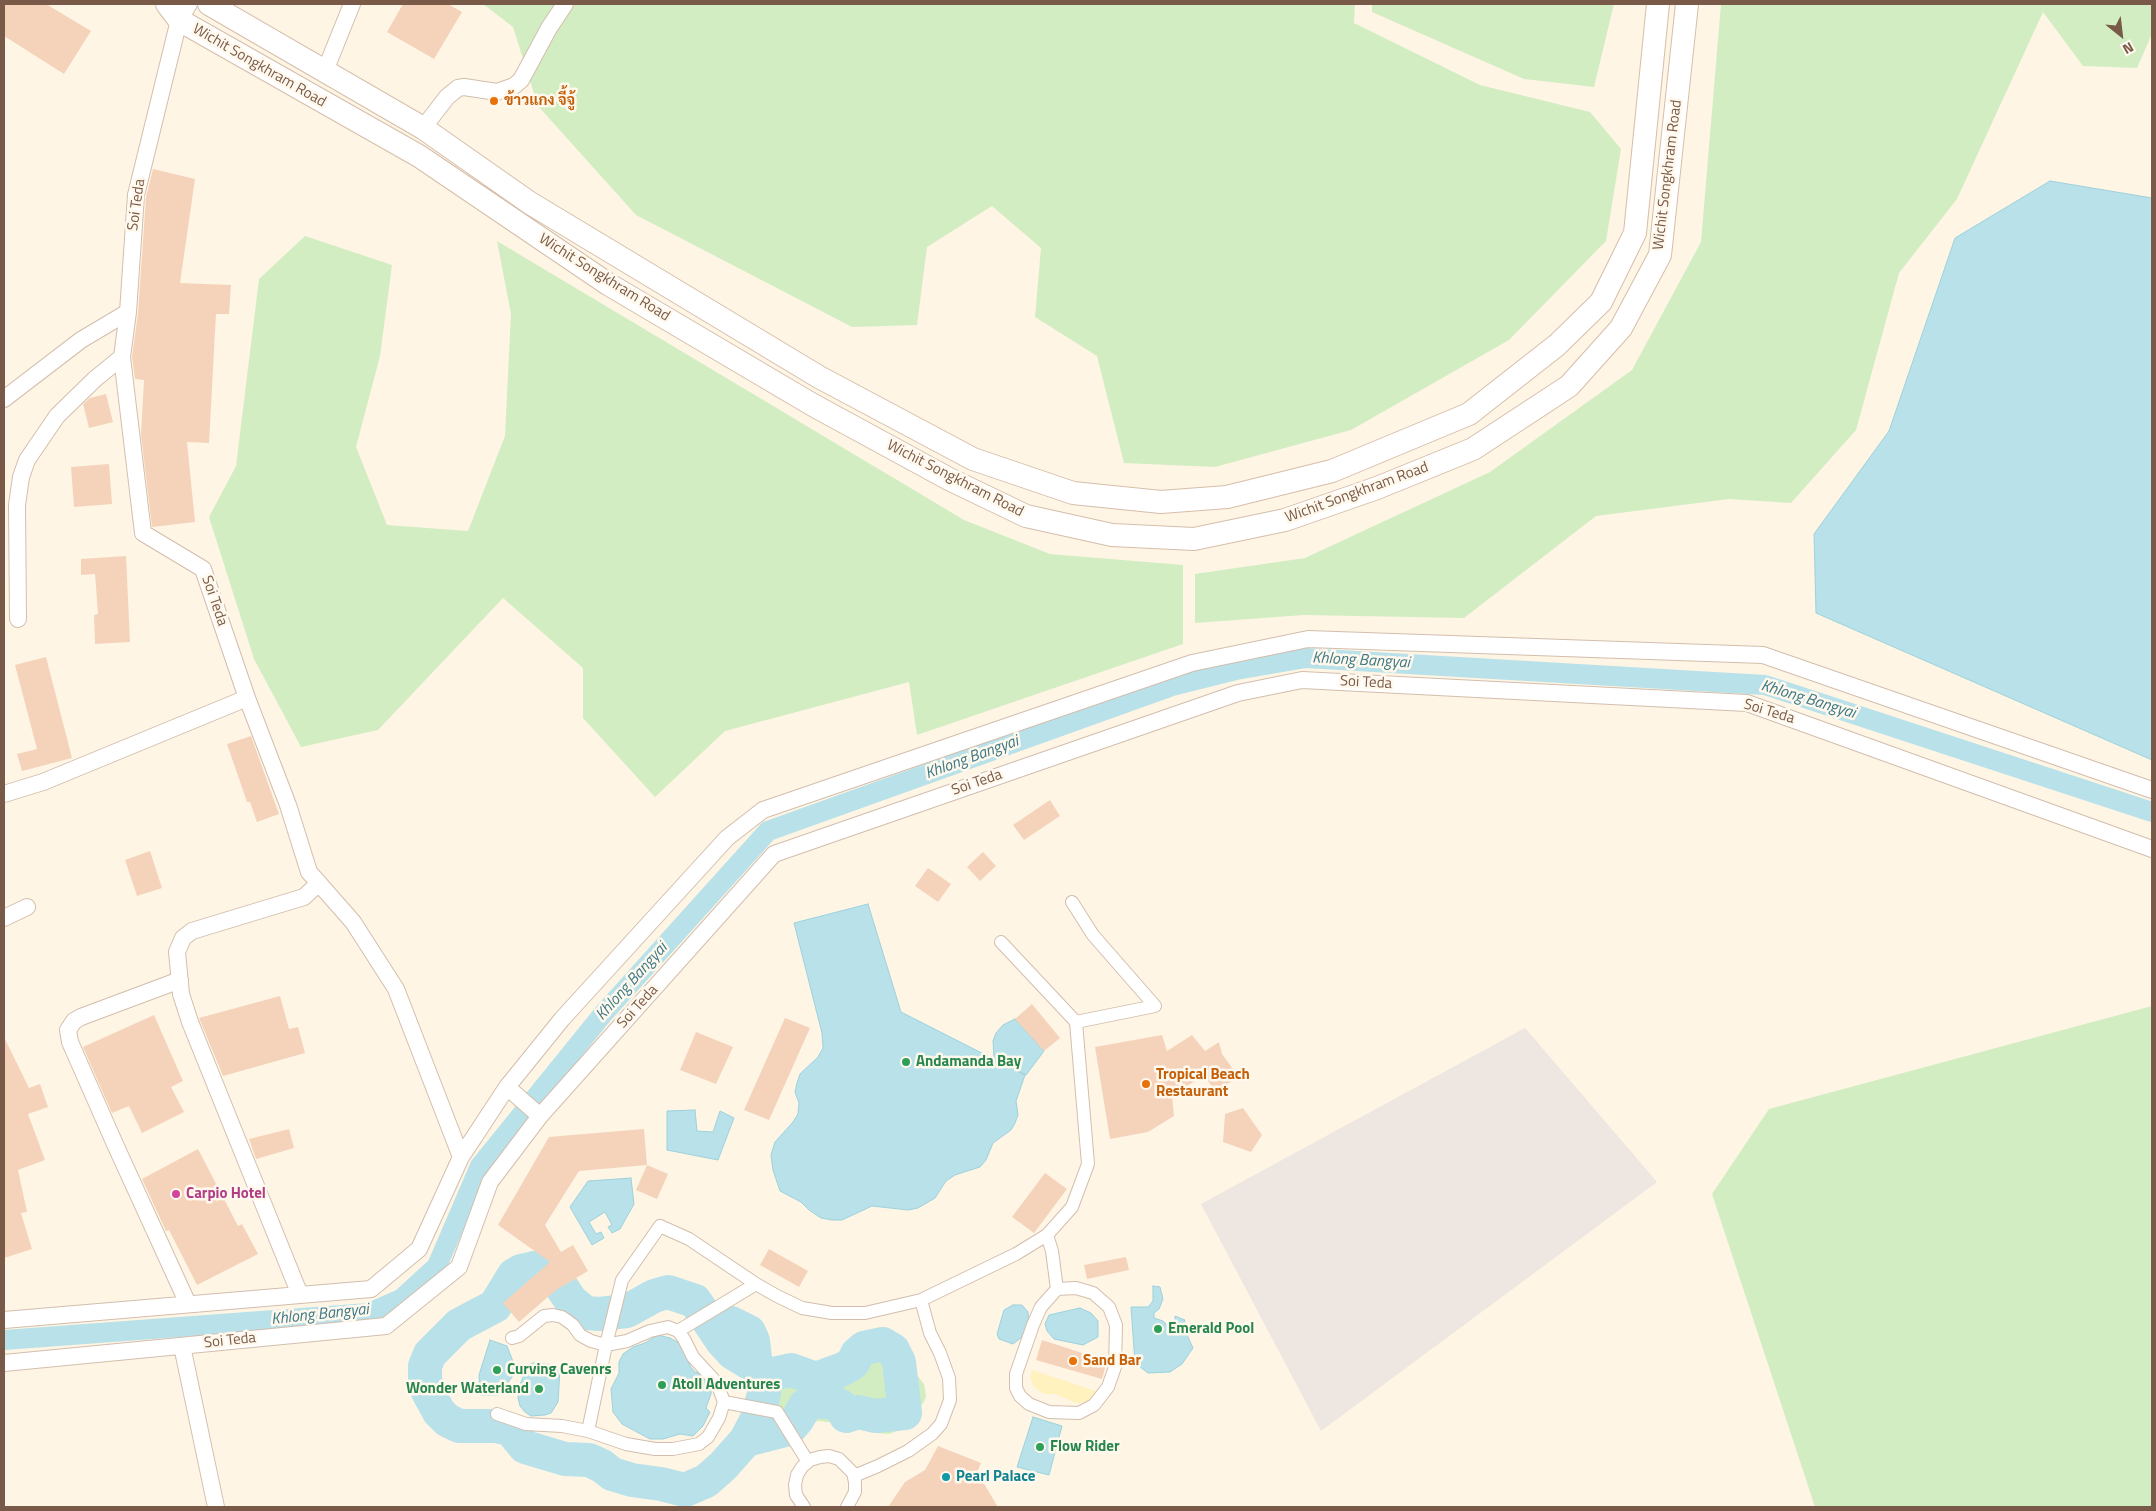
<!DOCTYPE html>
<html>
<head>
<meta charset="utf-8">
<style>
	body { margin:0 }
	#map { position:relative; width:2156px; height:1511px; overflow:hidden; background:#fef5e5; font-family:"Titillium Web",sans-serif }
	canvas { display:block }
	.frame { position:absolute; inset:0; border:5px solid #795a48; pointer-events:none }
	.north { position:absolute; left:2096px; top:10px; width:50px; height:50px; -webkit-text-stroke:4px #fff8ed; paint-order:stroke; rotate:151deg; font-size:14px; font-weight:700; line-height:20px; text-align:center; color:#795a48 }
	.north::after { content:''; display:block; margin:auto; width:18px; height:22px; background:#795a48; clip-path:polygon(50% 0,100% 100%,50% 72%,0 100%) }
</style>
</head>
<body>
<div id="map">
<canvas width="2156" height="1511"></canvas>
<div class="frame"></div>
<div class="north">N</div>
</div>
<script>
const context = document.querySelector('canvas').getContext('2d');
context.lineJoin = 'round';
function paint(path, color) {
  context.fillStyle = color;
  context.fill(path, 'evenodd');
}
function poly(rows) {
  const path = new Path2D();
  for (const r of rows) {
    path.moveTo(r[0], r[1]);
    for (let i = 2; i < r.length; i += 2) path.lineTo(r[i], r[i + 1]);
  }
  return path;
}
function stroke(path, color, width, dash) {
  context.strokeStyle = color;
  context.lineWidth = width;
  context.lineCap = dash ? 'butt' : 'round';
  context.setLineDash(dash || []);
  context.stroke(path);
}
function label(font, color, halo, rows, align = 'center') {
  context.font = font + ' "Titillium Web",Sarabun,sans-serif';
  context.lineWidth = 5;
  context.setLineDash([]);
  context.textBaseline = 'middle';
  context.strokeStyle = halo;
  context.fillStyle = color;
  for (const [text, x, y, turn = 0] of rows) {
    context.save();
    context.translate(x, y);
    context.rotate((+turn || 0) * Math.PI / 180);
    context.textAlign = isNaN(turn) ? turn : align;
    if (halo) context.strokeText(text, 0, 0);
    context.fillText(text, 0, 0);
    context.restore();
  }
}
const industrial = poly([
	[1525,1028,1657,1182,1321,1431,1201,1204]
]);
const green = poly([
	[483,4,1355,4,1354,23,1480,85,1590,112,1621,149,1606,241,1509,340,1351,430,1215,467,1124,463,1097,356,1035,317,1041,248,992,206,927,247,917,325,852,327,636,215,538,106,513,27],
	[1372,4,1614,4,1594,87,1524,79,1372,12],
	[1721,4,2152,4,2152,34,2137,68,2083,66,2043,12,1957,199,1899,273,1856,430,1791,503,1729,499,1596,516,1464,618,1304,615,1195,623,1195,574,1305,558,1490,472,1632,370,1701,242],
	[305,236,392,265,380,356,356,447,387,525,468,531,505,436,511,314,497,241,964,520,1050,554,1183,565,1183,644,917,735,909,682,725,731,655,797,583,718,583,668,503,598,378,730,301,747,254,659,209,517,236,466,259,279],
	[2152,1006,2152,1507,1815,1507,1712,1194,1769,1109],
	[882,1330,892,1333,897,1338,900,1346,899,1362,916,1374,924,1384,926,1396,924,1402,920,1407,905,1413,906,1420,902,1429,889,1434,877,1433,858,1428,846,1416,836,1423,819,1421,746,1440,756,1421,763,1398,765,1386,764,1376,791,1370,807,1377,816,1379,829,1373,845,1349,856,1340]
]);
const sand = poly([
	[1032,1370,1099,1392,1090,1402,1076,1403,1055,1394,1044,1394,1034,1387,1030,1376]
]);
const water = poly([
	[2050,181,2152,198,2152,760,1816,613,1814,534,1889,431,1955,238,2050,181],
	[868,904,901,1012,1025,1075,1016,1101,1018,1115,1015,1123,1011,1130,993,1143,986,1160,980,1167,955,1175,946,1181,935,1198,918,1208,908,1210,872,1206,842,1220,832,1220,821,1218,809,1210,801,1202,780,1191,773,1170,771,1155,775,1142,793,1122,798,1114,799,1103,795,1092,797,1083,800,1074,818,1057,823,1048,822,1033,794,923,868,904],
	[1015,1019,1044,1051,1026,1075,994,1058,993,1041,996,1033,1003,1025,1015,1019],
	[695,1110,697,1131,713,1132,720,1111,734,1118,718,1160,667,1150,667,1111,695,1110],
	[631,1178,634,1204,620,1229,612,1233,608,1227,612,1225,605,1212,589,1222,596,1234,601,1232,604,1238,592,1245,570,1207,588,1181,631,1178],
	[1153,1286,1160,1287,1163,1299,1159,1309,1154,1313,1154,1318,1163,1321,1167,1325,1172,1327,1175,1323,1175,1316,1185,1320,1183,1326,1193,1348,1182,1364,1170,1372,1148,1373,1135,1363,1131,1307,1148,1307,1153,1301,1153,1286],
	[1013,1305,1022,1305,1028,1312,1029,1324,1027,1333,1013,1344,999,1339,997,1334,1004,1310,1013,1305],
	[1080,1308,1091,1313,1098,1321,1098,1337,1083,1345,1054,1339,1047,1331,1045,1324,1049,1315,1080,1308],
	[658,1335,670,1338,682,1345,690,1366,695,1372,706,1375,712,1382,711,1394,706,1408,710,1412,703,1426,693,1436,680,1434,663,1439,650,1439,622,1424,613,1412,611,1389,619,1373,619,1362,623,1354,633,1347,645,1343,658,1335],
	[490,1340,507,1346,514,1364,512,1377,499,1395,480,1395,479,1375,490,1340],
	[533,1363,556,1365,560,1369,558,1402,551,1413,545,1415,531,1416,525,1412,520,1406,518,1398,519,1387,528,1365,533,1363],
	[1033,1417,1062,1426,1049,1475,1017,1467,1033,1417]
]);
const canal = poly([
	[4,1340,369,1313,401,1299,437,1266,480,1166,603,1014,768,831,1172,686,1236,670,1306,658,1765,685,2152,812]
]);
const river = poly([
	[534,1268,544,1268,553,1274,571,1301,586,1313,599,1314,627,1311,654,1296,668,1292,695,1301,722,1341,733,1353,756,1367,764,1376,765,1386,763,1398,756,1421,746,1440,723,1466,706,1481,685,1490,661,1484,632,1480,612,1474,602,1466,589,1460,565,1459,525,1447,512,1431,506,1428,496,1426,459,1426,447,1420,439,1412,428,1392,425,1379,425,1366,430,1354,459,1325,495,1306,514,1275,521,1271,534,1268],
	[709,1320,731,1323,749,1332,753,1341,756,1367],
	[746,1440,789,1429,797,1420,805,1406,815,1401,835,1403,842,1407,846,1416,858,1412,875,1416,905,1413,899,1362,893,1350,883,1344,864,1348,857,1354,853,1363,843,1369,816,1379,791,1370,764,1376]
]);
const building = poly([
	[4,4,46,4,91,31,64,74,4,36],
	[403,4,448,4,462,12,434,59,387,32],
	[153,169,195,179,180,283,231,285,229,314,216,314,209,443,187,442,195,522,152,527,141,435,144,380,135,379,132,357,138,313,146,197],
	[106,394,113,422,89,428,83,404,90,398],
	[109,464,112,504,74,507,71,467],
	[126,556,130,642,95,644,94,615,98,614,95,574,81,575,81,559],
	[46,657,72,758,22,771,17,754,37,749,15,665],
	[251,736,279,814,257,822,250,802,247,802,227,744],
	[1050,800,1060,816,1024,840,1013,825],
	[150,851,162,888,137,896,125,860],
	[983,852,996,866,980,881,967,867],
	[928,868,951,884,938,902,915,886],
	[280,996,289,1029,298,1027,305,1053,223,1076,199,1018],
	[1032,1004,1060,1038,1044,1051,1015,1019],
	[154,1015,183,1081,171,1087,184,1112,142,1133,129,1106,112,1113,83,1047],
	[785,1018,810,1028,769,1120,744,1110],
	[696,1032,733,1047,716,1084,680,1070],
	[1162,1035,1167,1051,1192,1035,1205,1051,1219,1042,1222,1054,1239,1077,1215,1091,1204,1075,1172,1096,1174,1116,1148,1132,1110,1139,1095,1047],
	[4,1037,29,1088,40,1084,48,1107,28,1114,45,1160,18,1170,27,1212,21,1213,32,1249,4,1258],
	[1243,1108,1262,1135,1251,1152,1223,1142,1225,1114],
	[289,1129,294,1148,256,1159,249,1139],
	[644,1129,647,1165,579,1171,545,1225,561,1252,573,1245,588,1271,576,1278,579,1282,575,1279,556,1290,519,1322,503,1303,550,1262,498,1225,549,1137],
	[198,1149,238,1226,242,1224,258,1254,197,1285,169,1230,166,1231,142,1179],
	[647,1165,668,1174,657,1199,636,1190],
	[1045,1173,1067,1189,1034,1233,1012,1217],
	[769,1249,808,1271,799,1287,760,1265],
	[1126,1257,1129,1270,1087,1279,1084,1265],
	[1042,1340,1107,1361,1102,1379,1036,1360],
	[938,1446,981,1463,977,1472,998,1507,888,1507,905,1482,925,1470]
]);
const pedestrian = poly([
	[1001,942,1076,1022],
	[1047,1235,1052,1251,1057,1289,1041,1307,1033,1325,1016,1374,1016,1388,1020,1396,1029,1404,1049,1412,1079,1413,1094,1405,1108,1387,1115,1367,1116,1325,1109,1307,1093,1293,1076,1288,1057,1289],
	[678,1331,756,1284],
	[724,1402,777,1412,808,1462],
	[497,1414,526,1424,562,1426,588,1431,626,1444,655,1449,673,1449,699,1444,708,1437,719,1418,724,1402,717,1383,693,1357,684,1339,678,1331,668,1327,650,1331,627,1341,606,1345,591,1341,580,1335,573,1325,562,1317,553,1315,544,1316,519,1336,512,1338],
	[588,1431,606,1345,622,1280,660,1226,689,1239,756,1284,777,1296,802,1308,832,1313,865,1313,921,1300,1016,1254,1047,1235,1072,1207,1088,1164,1076,1022,1155,1006,1093,935,1072,902],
	[854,1476,878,1466,908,1451,932,1434,941,1424,950,1400,949,1378,940,1353,930,1333,921,1300],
	[804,1507,796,1495,795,1485,797,1475,802,1467,810,1460,820,1457,829,1456,839,1459,853,1473,855,1482,855,1492,847,1507]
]);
const minor = poly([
	[189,4,179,20,136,195,128,312,122,357,143,533,203,569,247,698,288,805,309,872,353,922,396,989,461,1157],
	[325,71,352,4],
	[423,128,447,97,458,88,464,87,497,92,514,86,521,80,549,28,565,4],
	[4,399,81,340,128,312],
	[18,619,17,505,21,477,27,460,57,416,95,379,122,357],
	[4,794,43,782,247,698],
	[4,918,27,907],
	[180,980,81,1017,74,1021,68,1030,70,1042,114,1142,188,1304],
	[507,1087,540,1116],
	[300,1295,190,1022,181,994,177,952,183,938,192,931,304,897,319,883],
	[4,1320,371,1289,419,1249,461,1157,507,1087,562,1019,727,838,763,810,1192,663,1308,639,1763,655,2152,790],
	[182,1346,216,1507],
	[4,1363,386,1326,459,1267,490,1182,540,1116,774,854,1238,693,1302,680,1747,703,2152,849]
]);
const secondary = poly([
	[167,4,179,20,419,156,608,284,813,405,949,479,1026,516,1112,535,1194,539,1285,520,1377,488,1473,449,1569,386,1621,328,1660,255,1687,4],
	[209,4,423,128,530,203,819,377,973,459,1073,493,1161,502,1227,497,1332,471,1469,414,1557,345,1601,302,1635,233,1658,4]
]);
const markers = [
	[494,101,5,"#e8710a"],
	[906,1062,5,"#2e9e5b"],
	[1146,1084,5,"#e8710a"],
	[176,1194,5,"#d1479c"],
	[1158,1329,5,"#2e9e5b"],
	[1073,1361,5,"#e8710a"],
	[497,1370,5,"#2e9e5b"],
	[662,1385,5,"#2e9e5b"],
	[539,1389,5,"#2e9e5b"],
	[1040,1447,5,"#2e9e5b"],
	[946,1477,5,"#0f9aa8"]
];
const streetNames = [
	["Wichit Songkhram Road",259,66,30],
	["Wichit Songkhram Road",1668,175,-83],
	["Soi Teda",137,205,-82],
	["Wichit Songkhram Road",604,278,32],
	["Wichit Songkhram Road",955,479,27],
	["Wichit Songkhram Road",1357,493,-20],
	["Soi Teda",214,601,71],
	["Soi Teda",1366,683,3],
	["Soi Teda",1769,712,17],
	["Soi Teda",977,783,-19],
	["Soi Teda",638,1007,-48],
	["Soi Teda",230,1341,-6]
];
const foodNames = [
	["ข้าวแกง จี้จู้",504,101],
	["Tropical Beach",1156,1075],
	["Restaurant",1156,1092],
	["Sand Bar",1083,1361]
];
const leisureNames = [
	["Andamanda Bay",916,1062],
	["Emerald Pool",1168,1329],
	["Curving Cavenrs",507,1370],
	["Atoll Adventures",672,1385],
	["Wonder Waterland",529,1389,"right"],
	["Flow Rider",1050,1447]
];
const hotelNames = [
	["Carpio Hotel",186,1194]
];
const cultureNames = [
	["Pearl Palace",956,1477]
];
const waterNames = [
	["Khlong Bangyai",1361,661,3],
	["Khlong Bangyai",1808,700,17],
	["Khlong Bangyai",972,758,-20],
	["Khlong Bangyai",632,982,-48],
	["Khlong Bangyai",320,1315,-6]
];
paint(industrial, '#eee6e0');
paint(green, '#d3edc2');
paint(sand, '#fff2be');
paint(water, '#b8e1e9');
stroke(water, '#9dd1dc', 1);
stroke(canal, '#b8e1e9', 20);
stroke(river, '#b8e1e9', 34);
paint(building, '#f5d3bb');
stroke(pedestrian, '#d3bead', 14);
stroke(minor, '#d3bead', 18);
stroke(secondary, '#d6beaa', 24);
stroke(pedestrian, '#fff', 12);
stroke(minor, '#fff', 16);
stroke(secondary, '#fff', 22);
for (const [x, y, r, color] of markers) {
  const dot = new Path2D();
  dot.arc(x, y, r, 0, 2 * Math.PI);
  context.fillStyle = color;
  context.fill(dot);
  stroke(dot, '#fff8ed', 2);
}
label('15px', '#795a48', '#fff8ed', streetNames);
label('bold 15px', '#c56008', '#fff8ed', foodNames, 'left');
label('bold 15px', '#27864d', '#fff8ed', leisureNames, 'left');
label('bold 15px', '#b23c85', '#fff8ed', hotelNames, 'left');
label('bold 15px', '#0d838f', '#fff8ed', cultureNames, 'left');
label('italic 16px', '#3d7987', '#fff8ed', waterNames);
</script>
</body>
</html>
